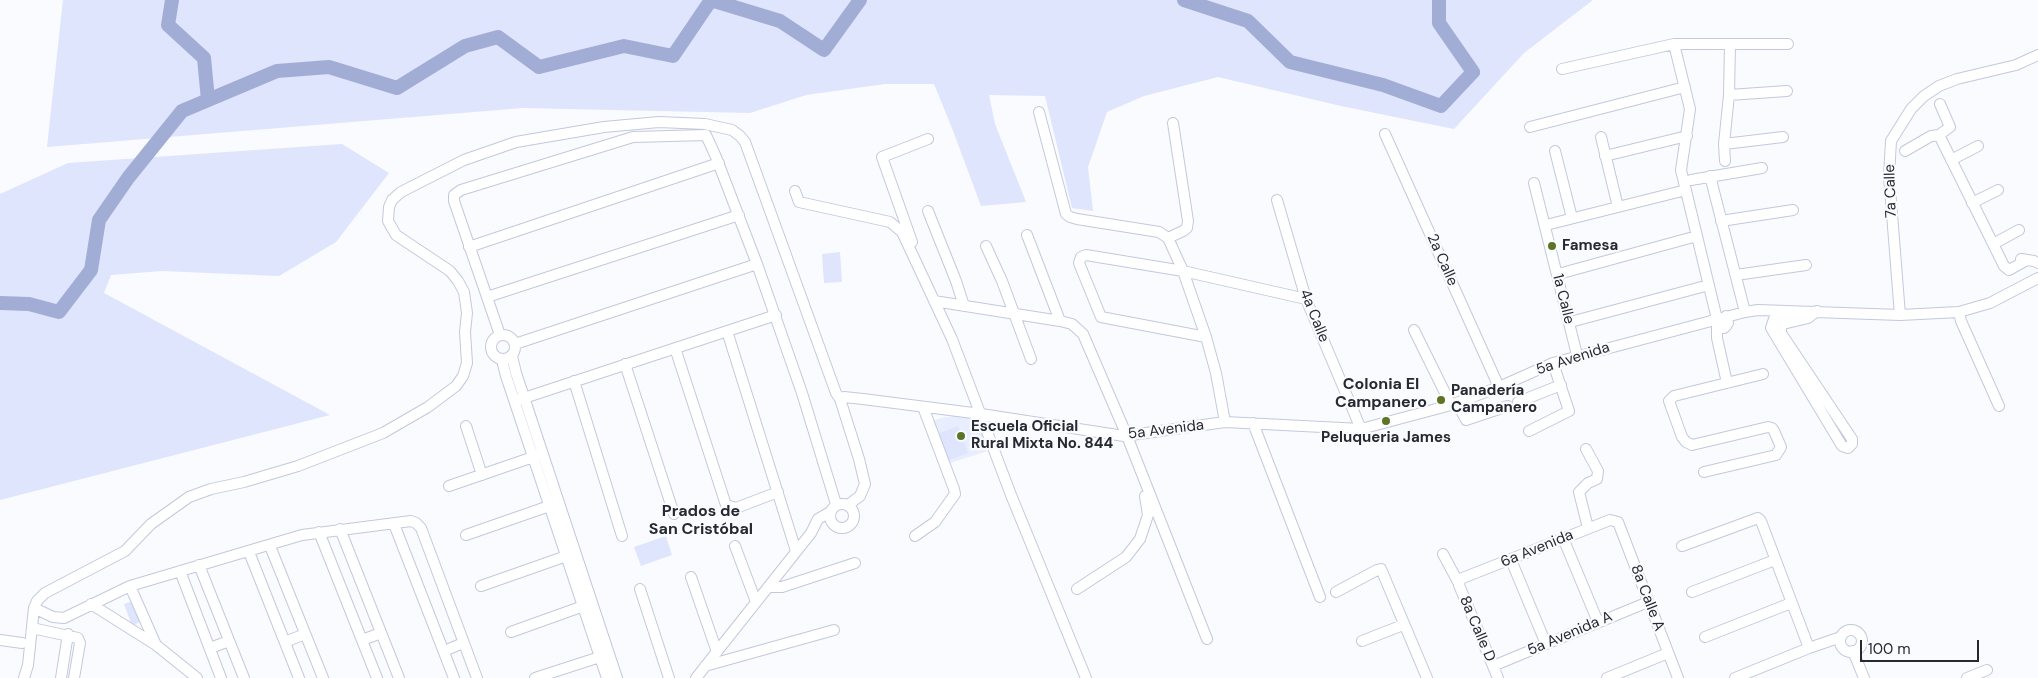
<!DOCTYPE html>
<html>
<head>
<meta charset="utf-8">
<style>
	body { margin:0 }
	#map { position:relative; width:2038px; height:678px; overflow:hidden; background:#fafbff; font-family:"DM Sans",sans-serif }
	canvas { display:block }
	.scale { position:absolute; left:1860px; top:640px; width:119px; height:22px; box-sizing:border-box; border:2px solid #272931; border-top:0; padding-left:6px; font-size:15px; line-height:18px; white-space:nowrap; color:#272931; -webkit-text-stroke:4px #fafbff; paint-order:stroke }
</style>
</head>
<body>
<div id="map">
<canvas width="2038" height="678"></canvas>
<div class="scale">100 m</div>
</div>
<script>
const context = document.querySelector('canvas').getContext('2d');
context.lineJoin = 'round';
function paint(path, color) {
  context.fillStyle = color;
  context.fill(path, 'evenodd');
}
function poly(rows) {
  const path = new Path2D();
  for (const r of rows) {
    if (r.length === 3) {
      path.moveTo(r[0] + r[2], r[1]);
      path.arc(r[0], r[1], r[2], 0, 2 * Math.PI);
      continue;
    }
    path.moveTo(r[0], r[1]);
    for (let i = 2; i < r.length; i += 2) path.lineTo(r[i], r[i + 1]);
  }
  return path;
}
function stroke(path, color, width, dash) {
  context.strokeStyle = color;
  context.lineWidth = width;
  context.lineCap = dash ? 'butt' : 'round';
  context.setLineDash(dash || []);
  context.stroke(path);
}
function label(font, color, halo, rows, align = 'center') {
  context.font = font + ' "DM Sans",sans-serif';
  context.lineWidth = 4.5;
  context.setLineDash([]);
  context.textBaseline = 'middle';
  context.strokeStyle = halo;
  context.fillStyle = color;
  for (const [text, x, y, turn = 0] of rows) {
    context.save();
    context.translate(x, y);
    context.rotate((+turn || 0) * Math.PI / 180);
    context.textAlign = isNaN(turn) ? turn : align;
    if (halo) context.strokeText(text, 0, 0);
    context.fillText(text, 0, 0);
    context.restore();
  }
}
const built = poly([
	[978,415,991,450,947,464,932,421,945,417]
]);
const green = poly([
	[63,0,1593,0,1524,53,1454,129,1341,106,1218,77,1144,96,1107,112,1088,167,1093,211,1072,208,1045,96,989,95,995,124,1026,202,981,206,952,128,934,84,885,84,806,95,750,113,523,108,47,147],
	[342,144,389,173,336,242,279,276,162,271,111,275,104,293,330,415,0,500,0,194,68,163],
	[840,252,842,282,824,283,822,254],
	[958,426,968,453,947,461,937,434],
	[666,536,672,555,641,566,634,547],
	[134,601,142,621,132,626,124,604]
]);
const river = poly([
	[172,0,168,25,204,58,208,100],
	[1184,0,1248,21,1290,62,1383,85,1441,106,1473,72,1439,23,1439,0],
	[0,303,29,304,59,312,91,270,99,220,128,178,182,111,277,71,329,67,397,88,465,46,498,37,539,67,624,46,673,56,711,0,780,21,824,50,860,0]
]);
const minor = poly([
	[1674,44,1690,109,1681,170,1717,319,1717,338,1727,383],
	[1562,69,1674,44,1788,44],
	[1729,95,1787,91],
	[1039,112,1066,214,1070,217,1077,219,1159,232,1168,238,1183,271,1206,337,1216,373,1225,422],
	[1530,127,1685,87],
	[1385,134,1499,387],
	[1939,135,2004,266,2009,270,2027,260],
	[1601,137,1618,207],
	[1724,144,1783,137],
	[1555,151,1572,218],
	[1905,151,1931,136,1939,135,1950,127,1940,104],
	[1605,156,1687,136],
	[1951,160,1978,146],
	[1725,161,1724,144,1729,95,1730,44],
	[1710,176,1745,312],
	[1691,180,1762,168],
	[1534,183,1577,355],
	[795,191,799,202,890,222,902,232,952,339,1011,495,1086,678],
	[1277,200,1306,299,1361,429],
	[1972,203,1998,190],
	[928,211,956,281,964,306],
	[1721,221,1793,210],
	[1550,224,1686,190],
	[1027,235,1060,321],
	[1168,238,1183,231,1187,228,1188,221,1173,123],
	[912,242,882,157,928,139],
	[1993,244,2019,230],
	[986,246,1002,281,1031,359],
	[469,247,719,163],
	[2021,259,2034,261,2038,263],
	[1562,273,1697,236],
	[1736,275,1806,265],
	[487,297,739,215],
	[934,301,1060,321,1072,324,1083,334,1127,436,1207,639],
	[1817,311,1808,318,1783,324,1781,326,1781,333,1852,439,1852,444,1848,448,1842,446,1771,328,1774,319,1786,316,1806,315,1817,311],
	[1959,312,1961,321,1999,406],
	[1900,315,1889,176,1891,141,1911,109,1924,96,1939,86,1957,79,2016,65,2038,55],
	[1574,321,1709,285],
	[1717,328,1724,328,1726,326,1728,323,1726,316],
	[1414,330,1451,405],
	[727,331,796,551],
	[503,347,12],
	[500,335,454,201,454,195,461,190,633,137,706,135,716,157,757,264,802,393,836,504],
	[1206,337,1101,317,1079,263,1081,257,1086,255,1183,271,1306,299],
	[515,344,757,264],
	[675,348,726,505,736,508,778,492],
	[512,356,516,373,617,678],
	[502,360,506,376,607,678],
	[625,364,674,514],
	[574,381,622,536],
	[840,399,844,397,863,399,981,414,1124,436,1225,422,1361,429,1451,405,1499,387,1553,363,1745,312,1758,310,1900,315,1959,312,1990,303,2038,278],
	[518,400,776,315],
	[1518,402,1561,385],
	[1457,403,1466,420,1508,406],
	[1253,423,1320,597],
	[466,426,482,475],
	[1529,431,1569,411,1553,363],
	[1586,449,1598,471,1597,479,1588,483,1579,492,1588,528],
	[1704,472,1776,455,1781,447,1774,431,1772,428,1768,427,1692,445,1686,442,1682,437,1669,401,1674,396,1763,374],
	[449,486,539,455],
	[842,516,12],
	[394,524,454,678],
	[340,529,399,678],
	[319,532,377,678],
	[466,535,555,504],
	[915,536,935,522,955,494,954,489,923,407],
	[1563,538,1598,622],
	[270,546,323,678],
	[735,546,756,602],
	[1682,546,1758,518,1761,521,1809,648],
	[249,552,299,678],
	[1443,554,1458,582],
	[1511,560,1546,644],
	[199,565,244,678],
	[180,571,221,678],
	[691,577,717,652],
	[130,586,156,645],
	[481,586,572,554],
	[768,587,782,587,855,563],
	[640,589,669,678],
	[1077,589,1126,557,1140,539,1148,515,1145,496],
	[1336,592,1377,570,1381,569,1427,678],
	[1692,592,1775,560],
	[91,604,156,645,197,678],
	[34,608,53,617,64,618,130,586,302,535,411,521,416,523,421,528,477,678],
	[32,628,78,638,80,643,74,678],
	[1851,641,11],
	[511,632,589,604],
	[1705,637,1791,603],
	[0,640,22,643],
	[362,640,381,633],
	[1362,641,1403,625],
	[285,642,305,634],
	[210,648,229,641],
	[444,651,463,643],
	[1853,651,1864,678],
	[705,666,834,630],
	[1493,666,1648,602],
	[24,678,28,665,34,608,37,601,45,593,125,551,151,524,189,497,211,489,244,482,298,466,383,433,428,407,456,386,463,376,467,363,465,332,467,313,464,292,458,281,450,271,396,235,388,221,389,207,392,200,401,192,464,160,516,142,604,127,659,122,705,124,732,130,740,136,745,142,836,393,840,399,859,459,865,484,860,496,848,505],
	[61,678,68,634],
	[535,678,606,655],
	[696,678,811,533,818,519,830,512],
	[1498,678,1459,585,1460,579,1610,520,1618,522,1678,678],
	[1607,678,1668,653],
	[1735,678,1809,648,1841,637],
	[1967,678,1987,670]
]);
const markers = [
	[1552,246,5,"#5d7424"],
	[1441,400,5,"#5d7424"],
	[1386,421,5,"#5d7424"],
	[961,436,5,"#5d7424"]
];
const streetNames = [
	["7a Calle",1891,191,-92],
	["2a Calle",1442,260,66],
	["1a Calle",1563,299,76],
	["4a Calle",1314,316,68],
	["5a Avenida",1573,359,-18],
	["5a Avenida",1166,430,-7],
	["6a Avenida",1537,549,-22],
	["8a Calle A",1647,598,69],
	["8a Calle D",1477,629,67],
	["5a Avenida A",1570,634,-23]
];
const poiNames = [
	["Famesa",1562,246],
	["Panadería",1451,391],
	["Campanero",1451,408],
	["Escuela Oficial",971,427],
	["Rural Mixta No. 844",971,444],
	["Peluqueria James",1386,438,"center"]
];
const neighbourhoodNames = [
	["Colonia El",1381,385],
	["Campanero",1381,403],
	["Prados de",701,512],
	["San Cristóbal",701,530]
];
paint(built, '#e9eeff');
paint(green, '#dee5fd');
stroke(river, '#a2add6', 14);
stroke(minor, '#c3c8dd', 12);
stroke(minor, '#fff', 10);
for (const [x, y, r, color] of markers) {
  const dot = new Path2D();
  dot.arc(x, y, r, 0, 2 * Math.PI);
  context.fillStyle = color;
  context.fill(dot);
  stroke(dot, '#fafbff', 2);
}
label('15px', '#272931', '#fafbff', streetNames);
label('bold 15px', '#272931', '#fafbff', poiNames, 'left');
label('bold 16px', '#272931', '#fafbff', neighbourhoodNames);
</script>
</body>
</html>
